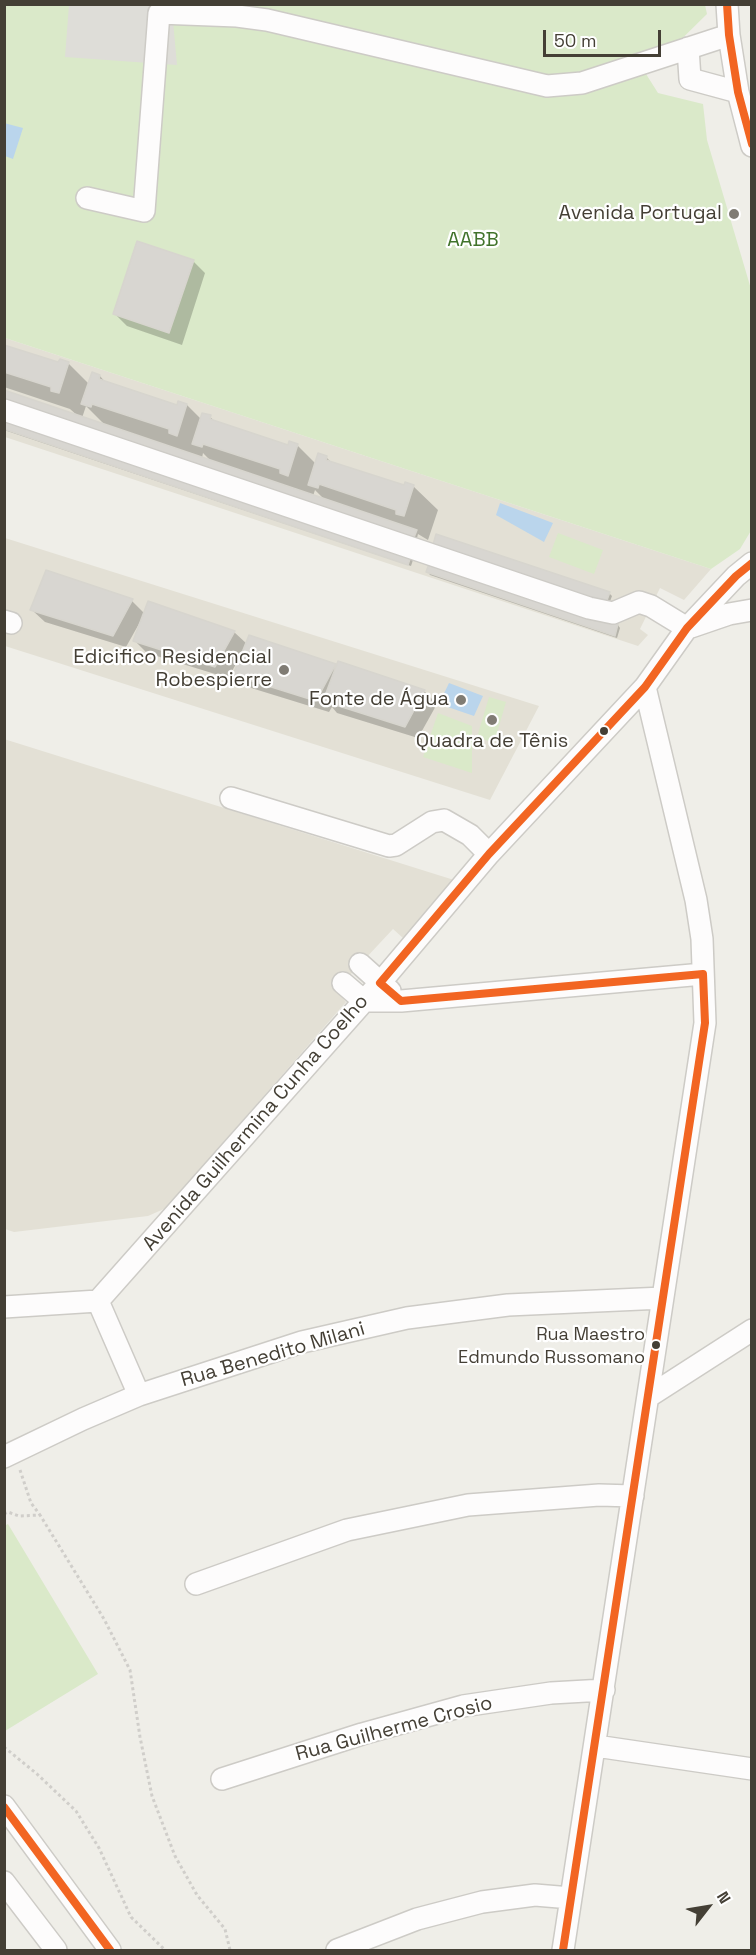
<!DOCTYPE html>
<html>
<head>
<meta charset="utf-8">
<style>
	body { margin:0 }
	#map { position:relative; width:756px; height:1955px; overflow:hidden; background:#efeee8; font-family:"Space Grotesk",sans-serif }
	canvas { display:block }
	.frame { position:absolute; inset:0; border:6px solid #443f35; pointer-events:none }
	.north { position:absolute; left:678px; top:1877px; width:60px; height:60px; -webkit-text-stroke:4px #fff; paint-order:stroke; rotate:59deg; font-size:16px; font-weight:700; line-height:24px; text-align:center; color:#443f35 }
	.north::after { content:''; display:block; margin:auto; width:21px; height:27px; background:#443f35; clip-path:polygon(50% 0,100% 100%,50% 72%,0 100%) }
	.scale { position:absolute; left:543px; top:30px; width:118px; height:27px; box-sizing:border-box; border:3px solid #443f35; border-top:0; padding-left:8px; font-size:18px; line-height:21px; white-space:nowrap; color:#443f35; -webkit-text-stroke:4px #fff; paint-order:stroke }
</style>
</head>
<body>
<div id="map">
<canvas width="756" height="1955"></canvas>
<div class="frame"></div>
<div class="north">N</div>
<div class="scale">50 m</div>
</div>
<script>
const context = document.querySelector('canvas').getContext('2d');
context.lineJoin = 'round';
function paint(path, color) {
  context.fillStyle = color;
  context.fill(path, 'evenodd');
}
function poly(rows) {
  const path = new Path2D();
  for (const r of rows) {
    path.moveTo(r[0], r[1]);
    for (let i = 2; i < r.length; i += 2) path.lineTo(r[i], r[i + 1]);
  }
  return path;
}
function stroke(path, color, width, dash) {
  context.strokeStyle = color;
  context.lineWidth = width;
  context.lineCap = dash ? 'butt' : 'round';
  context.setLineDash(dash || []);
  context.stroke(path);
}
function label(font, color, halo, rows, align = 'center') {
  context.font = font + ' "Space Grotesk",sans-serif';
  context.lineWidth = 4.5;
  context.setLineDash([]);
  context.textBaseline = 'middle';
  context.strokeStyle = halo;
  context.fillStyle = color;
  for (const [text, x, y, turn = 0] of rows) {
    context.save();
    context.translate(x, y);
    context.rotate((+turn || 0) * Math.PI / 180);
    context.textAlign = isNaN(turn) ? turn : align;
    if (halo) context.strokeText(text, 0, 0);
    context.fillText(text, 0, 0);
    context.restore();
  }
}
const residential = poly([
	[5,338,711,569,684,600,660,588,640,629,648,635,638,646,5,437],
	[5,538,539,706,490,800,5,646],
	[4,739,454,880,403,938,393,929,336,990,346,1002,166,1208,148,1216,14,1232,5,1229]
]);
const green = poly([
	[4,5,705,5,707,14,646,74,658,93,703,104,707,140,751,289,752,529,740,549,711,569,5,338],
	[558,533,603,550,594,574,549,557],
	[489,697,506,702,494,743,477,737],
	[438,713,472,726,472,773,423,757],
	[8,1524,98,1674,5,1731,4,1526]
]);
const parking = poly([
	[69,5,146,5,172,10,177,65,65,57]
]);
const water = poly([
	[4,123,23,128,13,159,5,156],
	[500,503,553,523,544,542,496,515],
	[449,683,483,696,474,716,439,704]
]);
const shadow = poly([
	[193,261,205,273,182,345,127,326,115,314],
	[4,346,59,364,68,363,89,384,100,376,106,383,178,406,187,405,202,420,210,417,217,423,289,447,297,445,316,464,326,457,332,463,405,487,413,486,438,510,428,540,418,534,416,542,78,416,70,409,4,387],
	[86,406,105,425,82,418],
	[203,453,212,462,202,458],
	[315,490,326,501,313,496],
	[4,418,414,557,411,566,4,430],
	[437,547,609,593,612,596,609,604],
	[431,562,618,625,620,628,617,638,430,575,428,572],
	[132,601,145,614,234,632,247,644,335,666,337,668,424,691,437,704,418,738,337,713,332,707,329,712,248,687,235,674,242,658,240,657,228,678,147,653,135,641,142,623,140,622,126,647,45,622,32,610]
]);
const building = poly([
	[137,241,194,260,169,333,113,314,137,241],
	[4,345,58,362,60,359,69,362,59,393,51,391,51,387,4,372,4,345],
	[92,372,100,375,99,379,177,405,178,401,187,404,177,436,169,433,169,429,92,404,91,407,81,404,92,372],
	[4,390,417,530,413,540,4,401,4,390],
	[202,413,211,415,210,419,288,445,289,441,298,444,288,476,280,473,280,469,203,444,202,447,192,444,202,413],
	[4,417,412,553,408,565,4,429,4,417],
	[318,453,327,456,326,460,404,485,405,482,414,485,404,516,396,514,396,510,319,484,318,488,308,485,318,453],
	[436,534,610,592,606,603,433,545,436,534],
	[430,561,618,624,615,636,426,572,430,561],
	[46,570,133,599,113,636,30,610,46,570],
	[148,601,235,631,215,667,133,641,148,601],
	[249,635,336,664,316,701,233,675,249,635],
	[338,661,425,690,405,727,323,701,338,661]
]);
const path = poly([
	[20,1470,31,1503,40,1515],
	[4,1514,8,1512,19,1516,40,1515,104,1619,130,1670,140,1737,152,1796,175,1856,197,1895,225,1929,230,1950],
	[4,1747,37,1774,76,1811,99,1848,131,1917,165,1950]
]);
const minor = poly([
	[727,4,729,35,738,92,752,146],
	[688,48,690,79,738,92],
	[87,198,144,211,159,13,237,16,267,20,547,86,582,83,729,35],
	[4,410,589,608,613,613,639,602,651,606,687,628],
	[4,621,11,623],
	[691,627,729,614,752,610],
	[231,798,389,846,396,845,432,822,444,820,470,835,489,854],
	[360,964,390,991],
	[343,983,364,1001,401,1001,703,974],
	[98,1301,139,1395],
	[4,1307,98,1301,380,983,489,854,645,687,687,628,736,576,752,563],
	[648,1397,752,1330],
	[4,1457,83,1419,139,1395,302,1342,407,1318,508,1305,663,1298],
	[196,1584,347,1530,468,1505,599,1495,633,1496],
	[596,1746,752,1769],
	[222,1779,362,1734,463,1706,551,1693,604,1690],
	[4,1806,110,1950],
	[4,1882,56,1950],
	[337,1950,417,1919,482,1902,535,1895,571,1898],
	[563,1950,705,1023,702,939,696,900,645,687]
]);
const bus1 = poly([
	[727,4,729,35,738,92,752,144],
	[4,1807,110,1950],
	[563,1950,705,1023,703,974,401,1001,380,983,489,854,645,687,687,628,736,576,752,563]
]);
const markers = [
	[734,214,6,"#807c74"],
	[284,670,6,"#807c74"],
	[461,700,6,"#807c74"],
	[492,720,6,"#807c74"],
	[604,731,5,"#443f35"],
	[656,1345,5,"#443f35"]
];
const busNames = [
	["Rua Maestro",645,1335],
	["Edmundo Russomano",645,1358]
];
const poiNames = [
	["Avenida Portugal",722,214],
	["Edicifico Residencial",272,658],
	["Robespierre",272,681],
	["Fonte de Água",449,700],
	["Quadra de Tênis",492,742,"center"]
];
const parkNames = [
	["AABB",473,241]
];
const streetNames = [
	["Avenida Guilhermina Cunha Coelho",256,1123,-49],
	["Rua Benedito Milani",273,1355,-16],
	["Rua Guilherme Crosio",394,1729,-15]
];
paint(residential, '#e3e0d5');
paint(green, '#dae9c9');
paint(parking, '#deddd8');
paint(water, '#bad5ec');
paint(shadow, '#0003');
paint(building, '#d8d6d1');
stroke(building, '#d7d5ce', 1.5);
stroke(minor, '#cdcbc6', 24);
stroke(path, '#d0ceca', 3, [3, 3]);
stroke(minor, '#fdfcfc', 21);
stroke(bus1, '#f26522', 8);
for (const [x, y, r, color] of markers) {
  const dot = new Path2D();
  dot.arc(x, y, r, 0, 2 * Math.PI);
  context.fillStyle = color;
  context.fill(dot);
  stroke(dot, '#fff', 2);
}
label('18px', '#443f35', '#fff', busNames, 'right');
label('20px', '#443f35', '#fff', poiNames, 'right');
label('20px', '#41732b', '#fff', parkNames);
label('20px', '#443f35', '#fff', streetNames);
</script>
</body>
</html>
